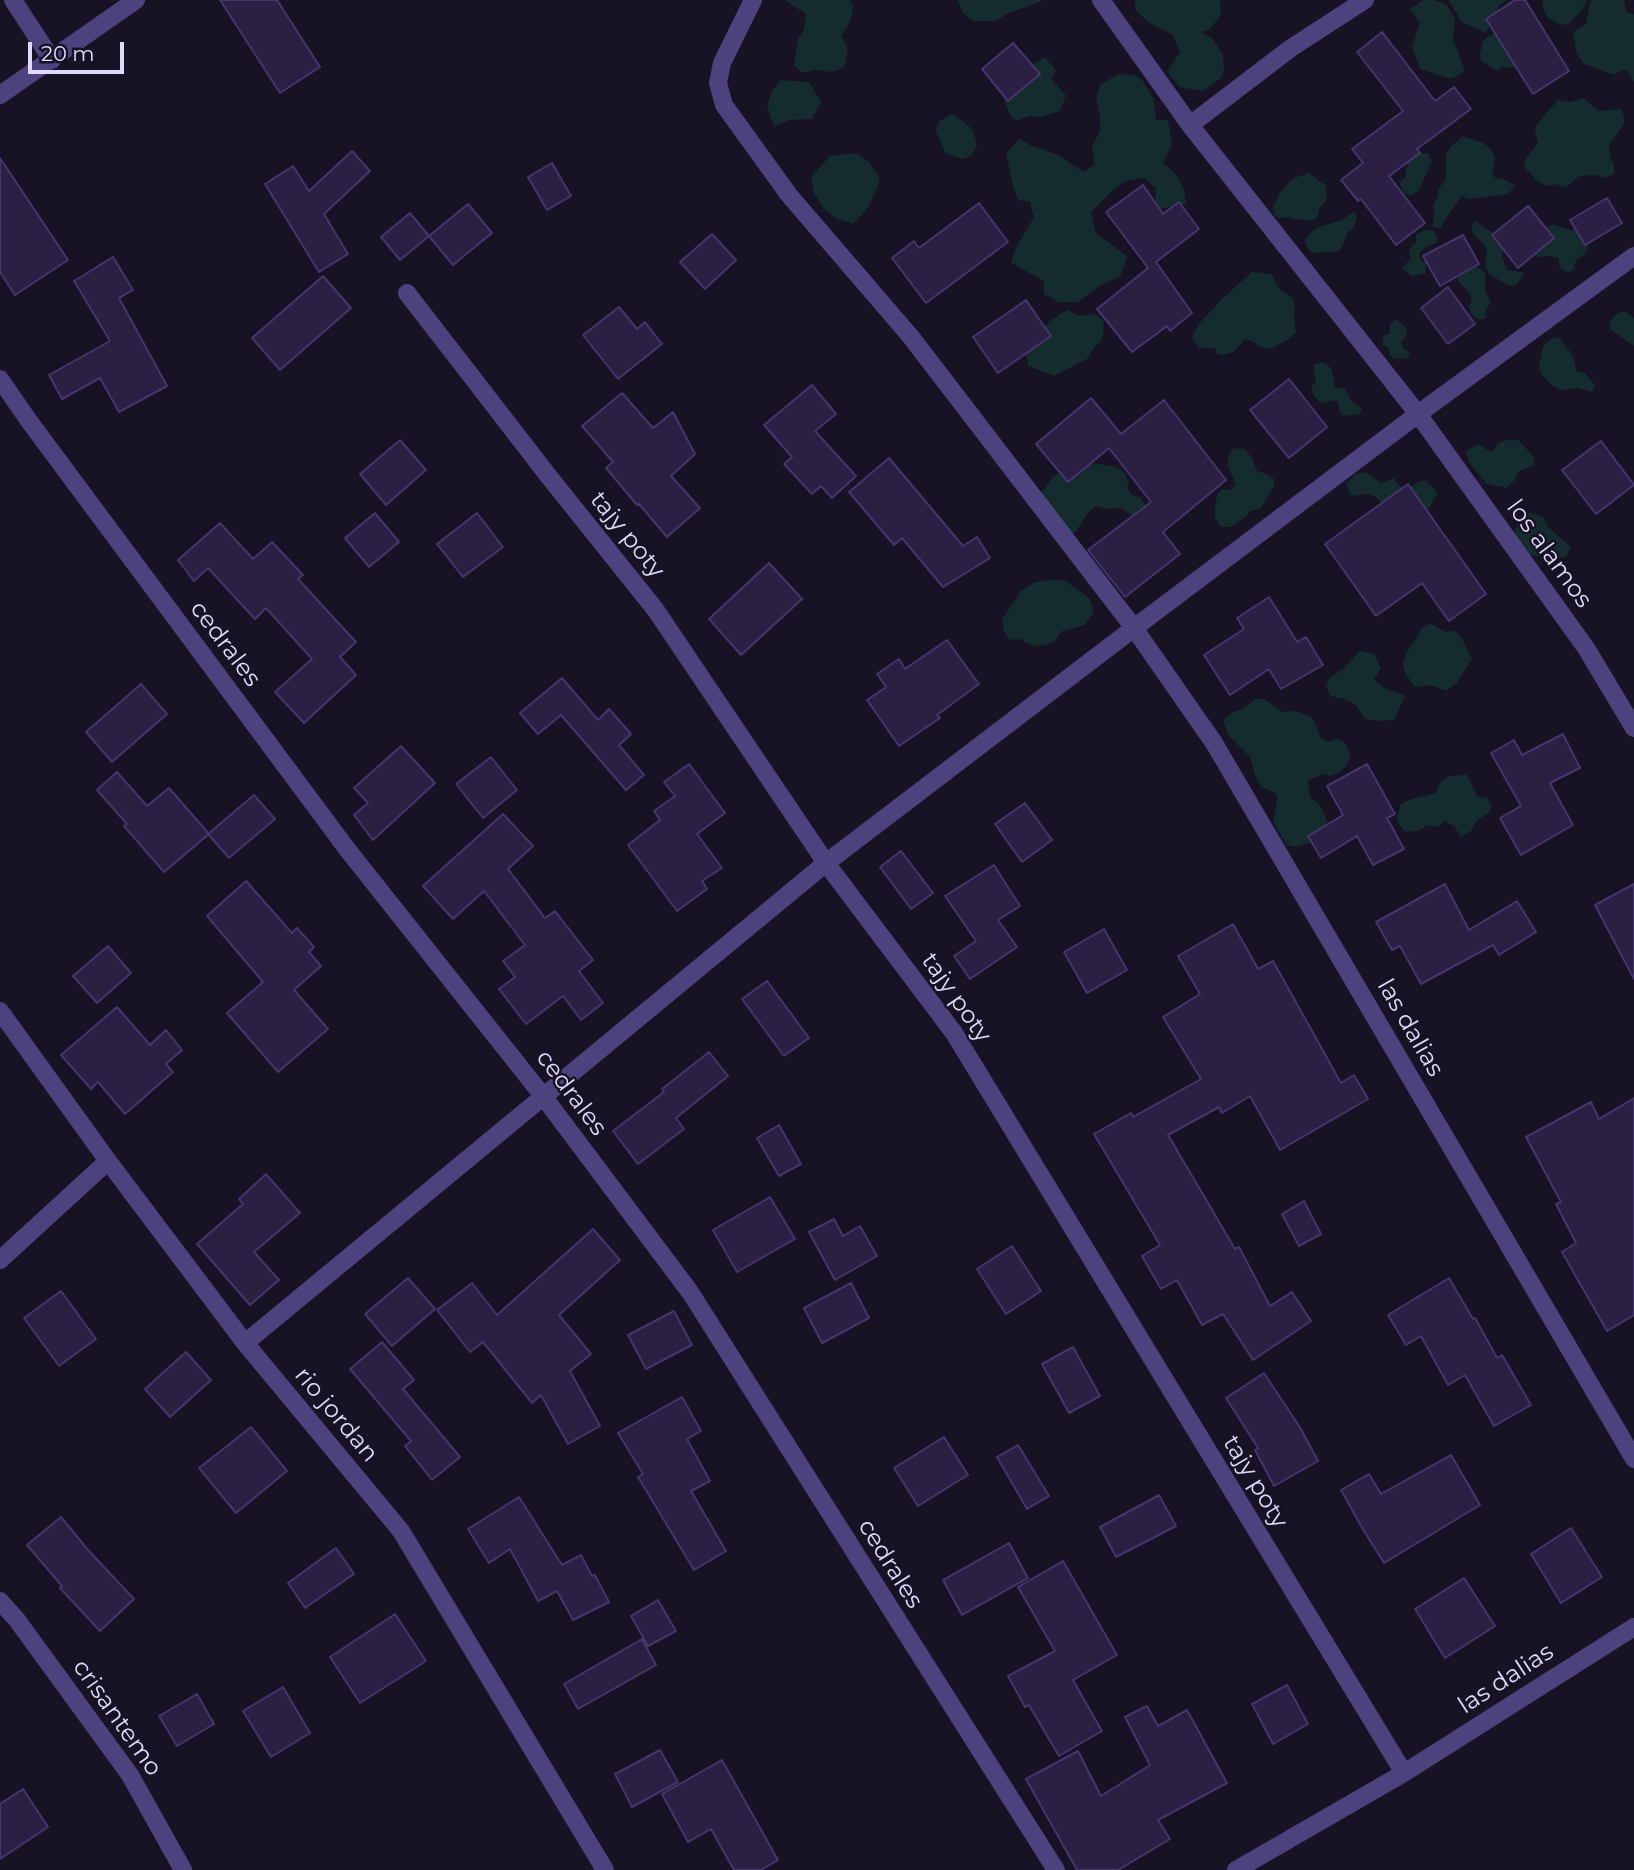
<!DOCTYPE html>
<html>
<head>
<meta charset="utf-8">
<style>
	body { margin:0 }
	#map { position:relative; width:1634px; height:1870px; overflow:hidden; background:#171224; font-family:Montserrat,sans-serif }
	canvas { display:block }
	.scale { position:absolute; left:28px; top:42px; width:96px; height:32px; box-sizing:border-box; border:4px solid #e1d9fb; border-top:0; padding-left:9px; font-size:21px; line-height:24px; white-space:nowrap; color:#e1d9fb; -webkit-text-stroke:5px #171224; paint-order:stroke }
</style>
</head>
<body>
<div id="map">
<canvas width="1634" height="1870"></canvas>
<div class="scale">20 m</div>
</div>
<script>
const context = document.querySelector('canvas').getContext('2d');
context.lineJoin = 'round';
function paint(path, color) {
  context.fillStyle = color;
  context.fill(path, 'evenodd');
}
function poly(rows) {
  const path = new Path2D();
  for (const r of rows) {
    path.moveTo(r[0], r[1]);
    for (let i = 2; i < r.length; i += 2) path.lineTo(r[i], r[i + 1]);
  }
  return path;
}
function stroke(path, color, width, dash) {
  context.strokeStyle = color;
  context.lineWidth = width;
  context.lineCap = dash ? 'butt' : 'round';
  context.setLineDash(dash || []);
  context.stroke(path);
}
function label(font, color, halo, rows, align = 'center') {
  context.font = font + ' Montserrat,sans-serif';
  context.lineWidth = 5;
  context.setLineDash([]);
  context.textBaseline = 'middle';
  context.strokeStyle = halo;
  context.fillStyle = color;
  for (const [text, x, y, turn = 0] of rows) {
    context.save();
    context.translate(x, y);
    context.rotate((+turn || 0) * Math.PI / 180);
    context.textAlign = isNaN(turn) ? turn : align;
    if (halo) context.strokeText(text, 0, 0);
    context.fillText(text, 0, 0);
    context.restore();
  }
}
const green = poly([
	[784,0,849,0,853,5,852,16,847,28,841,35,848,50,844,68,831,72,815,70,803,73,794,65,798,39,804,30,806,14],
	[958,0,1044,0,1009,13,995,21,973,21,962,12],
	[1135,0,1220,0,1221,15,1209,30,1201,32,1212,38,1223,55,1224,70,1220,79,1203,91,1179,87,1167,71,1180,52,1173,35,1148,22,1135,10],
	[1424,0,1433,0,1446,4,1455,19,1453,39,1465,71,1451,79,1420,69,1412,47,1420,23,1410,9],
	[1448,0,1508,0,1500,4,1486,33,1462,22],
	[1543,0,1587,0,1581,11,1569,24,1559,25,1547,17,1542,6],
	[1591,0,1624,0,1627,13,1634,14,1634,83,1628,72,1624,69,1614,75,1600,70,1584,64,1577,54,1573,32,1586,24],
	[1501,32,1523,61,1513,68,1502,67,1497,71,1481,61,1480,54,1483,42,1488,36],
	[1045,57,1056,71,1051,79,1066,95,1060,111,1041,117,1029,116,1017,121,1010,116,1004,99,1017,73,1028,68],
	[1119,74,1134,75,1143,81,1154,100,1156,120,1168,120,1172,144,1163,163,1176,174,1184,190,1186,204,1155,210,1156,188,1144,178,1129,180,1114,189,1091,212,1096,233,1127,256,1120,277,1101,285,1078,302,1058,302,1044,294,1044,281,1011,263,1015,250,1034,217,1030,202,1018,200,1013,186,1006,153,1019,139,1032,146,1059,155,1083,172,1095,165,1092,147,1100,131,1100,117,1096,96,1101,84],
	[781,80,809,82,821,102,812,119,789,120,774,126,767,106,772,90],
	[1584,98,1598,111,1622,109,1625,123,1609,145,1610,157,1614,165,1614,174,1605,178,1595,175,1579,176,1567,187,1560,186,1557,184,1546,186,1538,182,1524,167,1526,158,1538,143,1535,132,1536,125,1558,100,1570,102],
	[952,114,970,127,974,134,977,147,971,156,962,159,946,154,940,140,936,131,938,122],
	[1463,136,1483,143,1490,148,1495,158,1492,171,1495,178,1506,180,1515,186,1508,194,1469,199,1461,196,1440,228,1432,227,1435,213,1433,207,1435,200,1438,197,1438,190,1446,178,1446,154,1452,145],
	[856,153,869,162,880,178,877,189,867,209,853,224,837,219,824,209,814,193,811,177,830,156],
	[1414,153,1428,153,1432,162,1419,190,1411,196,1404,193,1399,182,1406,178,1406,168],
	[1308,173,1325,185,1327,199,1319,209,1317,218,1310,221,1303,219,1296,220,1290,217,1279,218,1274,216,1273,208,1279,194,1292,179],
	[1354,212,1357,216,1354,228,1347,233,1345,237,1345,241,1340,250,1334,252,1312,253,1307,247,1305,240,1313,231,1321,226,1343,220,1351,213],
	[1475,221,1499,237,1504,245,1502,256,1507,270,1522,272,1524,274,1515,286,1507,285,1488,273,1485,263,1487,250,1482,242,1474,235,1471,227],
	[1553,224,1570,230,1579,230,1588,238,1587,252,1576,260,1574,269,1570,272,1564,271,1559,266,1558,258,1550,256,1537,257,1527,247,1533,235],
	[1426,230,1433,230,1437,236,1437,242,1423,249,1419,254,1422,262,1427,262,1425,273,1412,276,1402,268,1411,258,1408,250,1416,243,1416,234],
	[1470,261,1485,273,1485,290,1491,302,1485,312,1486,318,1480,320,1471,314,1469,306,1472,301,1469,292,1459,282,1456,273],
	[1252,272,1271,274,1280,290,1291,296,1295,304,1294,317,1296,332,1289,339,1270,349,1259,346,1251,340,1244,340,1234,352,1223,355,1217,354,1215,348,1199,348,1192,338,1198,325,1221,300],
	[1067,310,1079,316,1091,314,1096,315,1104,322,1103,336,1101,342,1094,347,1087,359,1054,376,1028,366,1026,347,1050,321],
	[1625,311,1634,318,1634,346,1610,329,1609,324,1613,318,1618,313],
	[1395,319,1404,325,1407,330,1407,335,1401,342,1403,348,1408,351,1410,355,1408,358,1396,359,1390,356,1388,347,1382,345,1384,335,1390,334,1390,324],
	[1558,337,1569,350,1574,359,1577,372,1585,373,1595,385,1594,389,1591,392,1578,388,1561,390,1550,384,1542,375,1539,366,1543,347,1549,340],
	[1323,362,1331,368,1335,387,1345,389,1353,403,1362,408,1359,414,1344,416,1340,413,1338,403,1334,400,1326,403,1320,402,1316,398,1312,392,1312,386,1316,382,1313,365],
	[1509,440,1518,440,1533,456,1535,465,1519,471,1514,481,1506,488,1487,484,1470,464,1466,452,1478,444,1491,452,1500,442],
	[1234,448,1245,449,1252,458,1257,471,1267,474,1274,479,1274,487,1261,508,1251,511,1244,518,1230,527,1224,527,1220,526,1215,517,1215,509,1217,495,1222,489,1231,490,1236,485,1228,466,1228,456],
	[1078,460,1116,467,1124,472,1129,482,1127,487,1131,494,1140,498,1149,510,1135,518,1122,508,1107,509,1095,506,1087,514,1075,533,1052,533,1041,493,1054,476],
	[1365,472,1381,483,1394,478,1397,484,1405,490,1420,481,1426,481,1434,488,1437,494,1429,508,1417,514,1386,508,1377,498,1369,494,1351,496,1346,484,1355,474],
	[1530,513,1542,516,1549,528,1571,547,1566,557,1550,560,1521,552,1510,542,1521,516],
	[1050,580,1064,580,1089,598,1094,612,1085,625,1062,631,1054,642,1045,645,1034,646,1019,639,1010,640,1004,631,1002,620,1020,592,1035,582],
	[1429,623,1446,632,1455,631,1461,637,1472,659,1457,683,1446,691,1431,685,1415,687,1405,673,1403,664,1407,652,1422,628],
	[1360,651,1374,654,1381,668,1374,679,1382,687,1405,696,1394,720,1378,721,1365,719,1356,705,1344,699,1330,696,1326,685,1331,677,1343,669],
	[1255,699,1264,699,1283,712,1296,711,1312,717,1321,738,1329,742,1338,739,1346,744,1350,754,1348,763,1342,771,1331,776,1325,774,1308,780,1310,797,1319,804,1326,817,1328,832,1318,841,1295,847,1287,845,1273,822,1277,803,1277,795,1272,791,1262,787,1256,779,1250,757,1228,735,1223,720,1233,712,1243,709],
	[1466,774,1478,797,1487,798,1492,806,1489,813,1477,820,1471,831,1461,837,1454,826,1445,821,1438,827,1428,825,1420,830,1410,832,1404,831,1399,824,1397,818,1400,805,1409,800,1436,793,1440,783,1446,777]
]);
const building = poly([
	[220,0,277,0,320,67,280,93,220,0],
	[1515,0,1525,0,1569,71,1533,94,1486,19,1515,0],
	[1382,32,1435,101,1454,87,1471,109,1417,149,1420,153,1389,176,1425,223,1396,245,1361,199,1358,201,1341,180,1363,163,1352,149,1403,111,1357,52,1382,32],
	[1013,43,1040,74,1008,101,982,69,1013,43],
	[352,151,370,171,324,214,348,254,319,272,265,184,293,166,309,191,352,151],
	[0,158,68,260,15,295,0,272,0,158],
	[552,163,571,196,547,210,528,177,552,163],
	[1143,185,1163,214,1179,202,1199,229,1156,262,1192,313,1170,331,1167,326,1132,352,1097,309,1148,268,1106,212,1143,185],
	[1607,198,1622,223,1585,245,1570,220,1607,198],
	[979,203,1008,242,926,303,892,258,914,241,919,248,979,203],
	[468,204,492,233,453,265,429,236,468,204],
	[1528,206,1554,238,1518,268,1492,235,1528,206],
	[410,213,429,236,400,260,381,237,410,213],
	[712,234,736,260,705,289,680,262,712,234],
	[1463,235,1479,264,1440,286,1423,256,1463,235],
	[113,257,133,290,119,298,167,386,119,412,100,378,62,399,49,375,110,341,74,281,113,257],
	[323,276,351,308,280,370,252,338,323,276],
	[1448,287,1475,324,1448,344,1421,308,1448,287],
	[1026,300,1051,336,998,373,973,337,1026,300],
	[619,307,637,329,645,322,662,344,618,379,583,335,619,307],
	[1289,379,1327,427,1289,458,1250,410,1289,379],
	[812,385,836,414,815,431,856,476,832,498,821,486,812,494,784,464,792,457,764,425,812,385],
	[622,393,653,428,673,412,695,454,671,476,700,508,667,537,639,504,637,505,606,468,613,462,582,426,622,393],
	[1091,398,1121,434,1164,400,1226,480,1163,532,1180,554,1125,597,1088,550,1151,502,1109,448,1068,482,1036,444,1091,398],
	[400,440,426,470,386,505,360,474,400,440],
	[1601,441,1634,485,1596,514,1562,470,1601,441],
	[889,458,963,546,977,537,990,558,943,587,902,538,894,545,849,492,889,458],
	[1408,484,1486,594,1449,621,1422,583,1376,616,1325,544,1408,484],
	[375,513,399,542,369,567,345,538,375,513],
	[477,513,503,547,463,577,437,544,477,513],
	[220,523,253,559,272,542,303,575,298,579,356,642,340,657,356,675,304,723,275,692,312,659,266,608,255,619,208,568,194,581,178,560,220,523],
	[769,563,802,599,741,655,709,619,769,563],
	[1269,597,1297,642,1306,637,1323,665,1281,689,1269,669,1230,695,1204,655,1244,629,1237,618,1269,597],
	[947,640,979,684,937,715,940,718,899,746,867,700,886,687,877,674,899,659,905,669,947,640],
	[562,678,598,720,609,709,631,734,619,745,644,775,626,790,561,715,538,734,520,713,562,678],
	[141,684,167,714,112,762,86,732,141,684],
	[1563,734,1580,768,1550,783,1573,825,1521,855,1500,818,1521,806,1491,753,1514,740,1522,755,1563,734],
	[401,746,435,783,373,840,354,815,368,803,354,788,401,746],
	[491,757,517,790,483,818,456,784,491,757],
	[689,764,725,813,697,834,722,868,702,881,707,889,677,911,628,845,660,820,654,811,675,796,664,782,689,764],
	[1367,764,1395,814,1387,818,1404,849,1373,865,1357,836,1321,858,1308,836,1343,815,1327,786,1367,764],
	[117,772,147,806,169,788,209,834,164,872,124,826,127,824,97,790,117,772],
	[254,795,275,819,229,858,208,834,254,795],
	[1025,803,1052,840,1022,862,995,824,1025,803],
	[503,814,533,846,508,869,545,918,555,911,593,960,579,971,603,1003,581,1020,563,996,526,1024,499,989,515,977,503,961,525,945,484,891,453,919,423,886,503,814],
	[901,851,933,893,911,909,880,867,901,851],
	[994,865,1020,906,998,920,1017,947,970,979,954,956,976,941,945,896,994,865],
	[246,881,292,933,297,928,314,947,309,952,321,966,294,990,328,1029,278,1072,227,1013,263,982,207,916,246,881],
	[1445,884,1469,930,1517,901,1536,932,1499,955,1493,945,1421,984,1400,946,1392,950,1376,922,1445,884],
	[1634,884,1634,979,1595,905,1634,884],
	[1233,924,1258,969,1273,961,1341,1083,1354,1075,1368,1099,1280,1150,1250,1096,1222,1113,1219,1107,1168,1135,1235,1249,1239,1247,1270,1306,1292,1292,1311,1321,1253,1360,1223,1314,1202,1325,1177,1280,1161,1289,1142,1256,1160,1245,1094,1134,1131,1113,1133,1117,1201,1079,1163,1017,1200,994,1178,956,1233,924],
	[1104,929,1127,970,1087,993,1064,952,1104,929],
	[108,946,131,973,97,1003,73,976,108,946],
	[767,981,809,1038,784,1056,742,999,767,981],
	[117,1007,150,1045,166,1030,182,1050,166,1064,173,1072,125,1114,98,1082,91,1089,61,1055,117,1007],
	[709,1052,728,1076,676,1118,684,1129,638,1164,613,1131,664,1092,662,1089,709,1052],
	[1634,1098,1634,1315,1607,1331,1562,1252,1576,1243,1556,1204,1561,1202,1526,1137,1591,1102,1599,1119,1634,1098],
	[779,1125,801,1164,779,1176,757,1138,779,1125],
	[266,1174,300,1213,254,1252,279,1280,250,1305,197,1244,243,1204,239,1199,266,1174],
	[770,1197,795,1239,737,1272,713,1230,770,1197],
	[1304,1201,1321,1234,1299,1246,1282,1214,1304,1201],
	[834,1219,843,1236,860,1226,877,1256,835,1280,809,1232,834,1219],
	[593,1229,620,1260,559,1315,591,1354,570,1371,600,1426,568,1444,541,1395,532,1403,483,1342,470,1352,437,1310,472,1283,497,1315,593,1229],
	[1012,1246,1041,1291,1006,1314,977,1269,1012,1246],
	[408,1278,435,1309,392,1346,365,1314,408,1278],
	[1449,1278,1473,1319,1475,1318,1497,1358,1502,1355,1531,1405,1494,1426,1465,1375,1448,1385,1421,1336,1406,1345,1388,1315,1449,1278],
	[851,1283,869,1318,822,1343,804,1308,851,1283],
	[61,1291,96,1339,59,1366,24,1318,61,1291],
	[674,1311,692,1345,646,1369,628,1335,674,1311],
	[382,1342,414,1380,403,1389,460,1457,432,1480,405,1446,411,1441,350,1369,382,1342],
	[1073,1347,1100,1396,1069,1413,1042,1364,1073,1347],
	[186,1352,211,1380,170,1417,145,1389,186,1352],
	[1264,1373,1301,1429,1318,1461,1274,1486,1255,1450,1258,1448,1226,1398,1264,1373],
	[682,1397,701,1431,687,1439,710,1481,691,1491,726,1551,694,1570,638,1477,643,1474,618,1433,682,1397],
	[251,1427,287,1471,236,1513,199,1468,251,1427],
	[944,1437,968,1475,918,1506,894,1468,944,1437],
	[1018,1445,1049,1496,1027,1509,997,1457,1018,1445],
	[1451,1455,1480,1505,1384,1563,1361,1526,1341,1490,1369,1474,1381,1494,1451,1455],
	[1159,1495,1176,1526,1116,1557,1100,1527,1159,1495],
	[519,1497,562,1565,581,1555,592,1576,595,1575,609,1602,573,1620,557,1591,538,1601,510,1549,489,1563,468,1529,519,1497],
	[61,1517,88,1550,134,1599,100,1631,60,1588,62,1586,27,1545,61,1517],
	[1571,1528,1602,1577,1561,1603,1531,1554,1571,1528],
	[1009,1543,1028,1578,962,1615,943,1580,1009,1543],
	[336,1548,354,1574,305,1608,288,1583,336,1548],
	[1063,1561,1117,1655,1073,1680,1102,1731,1059,1756,1029,1705,1025,1707,1008,1676,1055,1651,1018,1587,1063,1561],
	[1464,1578,1495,1626,1445,1658,1415,1609,1464,1578],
	[658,1600,676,1631,648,1646,631,1616,658,1600],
	[395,1614,426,1661,360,1703,330,1657,395,1614],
	[642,1639,656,1665,578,1709,564,1684,642,1639],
	[1287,1685,1308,1724,1273,1744,1252,1704,1287,1685],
	[283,1687,310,1733,271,1757,243,1711,283,1687],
	[197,1694,214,1724,177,1746,159,1716,197,1694],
	[1147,1706,1158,1726,1187,1710,1227,1783,1158,1820,1170,1839,1118,1870,1077,1870,1026,1779,1078,1751,1101,1796,1150,1765,1125,1717,1147,1706],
	[660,1750,678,1782,632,1807,615,1774,660,1750],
	[722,1760,778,1860,761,1870,734,1870,711,1829,688,1842,662,1794,722,1760],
	[23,1789,48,1827,0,1859,0,1804,23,1789]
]);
const minor = poly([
	[13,0,52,60],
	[753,0,722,63,718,83,724,105,789,195,911,337,1134,628,1214,743,1634,1459],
	[1101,0,1190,125,1418,414,1586,648,1634,728],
	[0,95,136,0],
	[1190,125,1291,48,1365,0],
	[407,293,550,478,655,609,826,863,954,1033,1404,1773],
	[0,379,29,421,347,849,543,1096,690,1292,1056,1870],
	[0,1011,108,1161,245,1343,401,1531,605,1870],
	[0,1260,108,1161],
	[245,1343,826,863,1134,628,1418,414,1634,256],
	[0,1601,17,1620,130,1775,183,1870],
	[1236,1870,1404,1773,1634,1627]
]);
const streetNames = [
	["tajy poty",627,535,51],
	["los alamos",1549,554,54],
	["cedrales",225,644,53],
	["tajy poty",956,998,55],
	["las dalias",1410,1028,60],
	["cedrales",571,1093,53],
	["rio jordan",336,1415,50],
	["tajy poty",1255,1482,59],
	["cedrales",890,1564,58],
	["las dalias",1506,1679,-33],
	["crisantemo",117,1718,55]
];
paint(green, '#152c2e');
paint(building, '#2b2043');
stroke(building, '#46346d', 2);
stroke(minor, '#4b427e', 18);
label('24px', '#e1d9fb', '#171224', streetNames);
</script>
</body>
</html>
